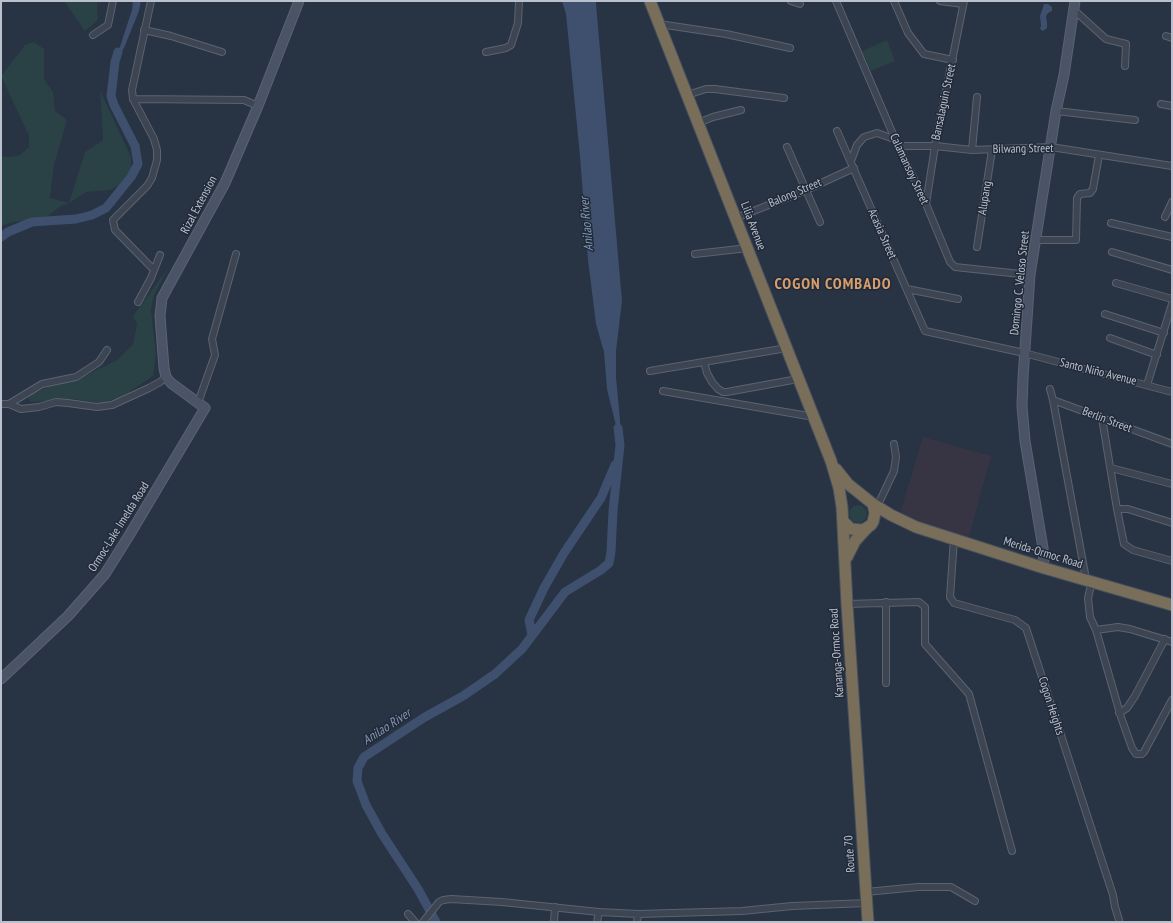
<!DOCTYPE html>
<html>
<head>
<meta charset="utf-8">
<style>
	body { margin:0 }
	#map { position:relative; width:1173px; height:923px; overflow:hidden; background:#283344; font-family:"PT Sans Narrow",sans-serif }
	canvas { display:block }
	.frame { position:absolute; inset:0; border:2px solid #bac1cd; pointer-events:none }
</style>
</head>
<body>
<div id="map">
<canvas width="1173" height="923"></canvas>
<div class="frame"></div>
</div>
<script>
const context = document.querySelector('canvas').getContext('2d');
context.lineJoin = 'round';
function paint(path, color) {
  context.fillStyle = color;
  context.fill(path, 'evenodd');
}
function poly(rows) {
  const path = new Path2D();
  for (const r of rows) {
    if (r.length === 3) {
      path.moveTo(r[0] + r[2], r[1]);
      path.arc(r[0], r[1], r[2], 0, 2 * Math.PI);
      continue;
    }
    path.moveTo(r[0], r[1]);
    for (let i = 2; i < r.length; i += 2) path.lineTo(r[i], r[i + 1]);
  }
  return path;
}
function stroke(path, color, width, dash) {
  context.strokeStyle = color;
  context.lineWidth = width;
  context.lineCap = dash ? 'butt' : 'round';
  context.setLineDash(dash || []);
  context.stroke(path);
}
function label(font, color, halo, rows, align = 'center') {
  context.font = font + ' "PT Sans Narrow",sans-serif';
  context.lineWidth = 3;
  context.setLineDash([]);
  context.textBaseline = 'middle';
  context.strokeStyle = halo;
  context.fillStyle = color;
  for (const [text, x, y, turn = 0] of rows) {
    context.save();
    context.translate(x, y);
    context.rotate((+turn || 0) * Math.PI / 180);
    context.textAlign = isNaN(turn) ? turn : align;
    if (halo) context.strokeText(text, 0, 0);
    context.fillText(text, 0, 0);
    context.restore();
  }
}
const medical = poly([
	[923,437,991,456,969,537,899,517]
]);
const green = poly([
	[64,1,97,1,98,20,85,31],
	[887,40,895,61,871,71,862,51],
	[34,42,44,49,44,79,53,92,55,111,67,120,54,165,50,198,69,203,85,152,103,140,100,90,131,157,131,168,125,180,121,184,110,190,86,192,69,203,61,206,42,220,12,222,1,226,1,156,11,157,20,155,29,147,29,136,1,76,25,45],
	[168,268,154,295,151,310,156,354,153,376,123,396,103,403,72,399,32,402,28,399,30,395,52,385,78,379,117,360,133,344,137,324,133,316],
	[858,514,9]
]);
const water = poly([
	[133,1,141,1,139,11,124,48,115,62,132,10],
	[562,1,596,1,596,4,622,301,616,351,616,377,620,420,620,442,607,389,604,352,596,324,588,260,580,156,566,14],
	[1044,4,1048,4,1052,7,1052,11,1048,13,1046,16,1047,23,1047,28,1043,31,1040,29,1041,26,1040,16]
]);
const river = poly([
	[1,237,8,232,32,222,76,219,92,215,106,208,131,177,138,164,135,146,114,105,111,96,115,62,118,52],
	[532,635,529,620,544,588,564,553,601,498,615,465],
	[436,922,418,889,382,834,366,805,357,781,358,768,364,757,425,717,463,696,495,674,522,649,565,592,601,570,609,563,611,552,613,511,620,445,618,428]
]);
const street = poly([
	[151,1,132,90,133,99,154,139,157,150,157,160,152,178,147,186,113,220,115,230,154,270],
	[791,1,800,4],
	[836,1,898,146,926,204,950,262,955,267,1030,275],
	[894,1,908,33,924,54,953,60],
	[940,1,963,4],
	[1074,10,1106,39,1126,44,1125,66],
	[659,24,726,34,790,48],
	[144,30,171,36,222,52],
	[93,35,108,25,113,1],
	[1166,36,1172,38],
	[486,52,506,48,511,45,518,23,519,1],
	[687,95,706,89,715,89,784,98],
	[133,99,244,100,258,106],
	[1161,104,1172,106],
	[1056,111,1135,120],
	[698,123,713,117,741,110],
	[837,131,925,331,1024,353,1172,392],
	[898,146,935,146,972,150,1051,147,1172,166],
	[787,147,820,222],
	[972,150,977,97],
	[851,161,857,145,864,137,877,133,894,139],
	[926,204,935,146,964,1],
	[1165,217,1172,202],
	[736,218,806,190,854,168],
	[1111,223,1172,237],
	[1036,240,1076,240,1077,198,1080,194,1090,193,1093,189,1099,155],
	[977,247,992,150],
	[1112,252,1172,270],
	[695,254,748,248],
	[1116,283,1172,299],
	[907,289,958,299],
	[138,302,151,278,160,255],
	[1105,314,1164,333],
	[1110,338,1157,355],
	[704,362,707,373,712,382,718,389,723,392,727,392,798,379],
	[650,371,787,348],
	[1147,385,1172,304],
	[1050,389,1053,400,1172,444],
	[663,391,814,417],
	[1053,400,1086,579],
	[198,403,215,355,212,339,236,254],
	[1,404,9,404,21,409,39,407,56,402,68,403,97,407,112,405,149,388,160,382,166,377],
	[9,404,42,384,76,377,99,362,107,350],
	[1102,418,1117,509,1124,544,1133,550,1172,561],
	[1111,468,1172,484],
	[877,507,894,471,896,457,894,444],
	[1117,509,1128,509,1172,523],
	[954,539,950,597,954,603,1015,620,1026,628,1113,895,1115,907,1119,920],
	[1092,581,1088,598,1090,617,1096,630,1121,717,1132,748,1136,754,1142,754,1144,752,1172,700],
	[886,602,886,683],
	[847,604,919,602,925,607,925,644,969,694,1012,851],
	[1096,630,1118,627,1130,629,1172,642],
	[1119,713,1127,708,1135,696,1165,639],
	[866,892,918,887,951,887,975,901],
	[408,914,415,922],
	[423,922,439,902,443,900,451,899,502,902,599,912,638,914,742,911,792,906,867,903],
	[554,922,555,907],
	[597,922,599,912],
	[637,922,638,914]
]);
const secondary = poly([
	[1044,568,1043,548,1025,441,1022,406,1023,378,1030,275,1056,111,1064,75,1075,1],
	[1,679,68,616,105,574,130,534,205,408,171,383,166,377,164,368,160,316,162,298,225,183,258,106,299,1]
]);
const highway = poly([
	[650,1,831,461,839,488,842,507,847,604,868,922],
	[836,469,848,484,873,504,875,513,873,522,871,525,863,530,851,529,843,521],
	[873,504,891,515,916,527,1044,568,1172,605],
	[847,557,855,541,867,528]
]);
const streetNames = [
	["Bansalaguin Street",944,102,-78],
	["Bilwang Street",1023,149,-1],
	["Calamansoy Street",909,169,65],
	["Balong Street",795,193,-23],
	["Alupang",985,198,-81],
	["Rizal Extension",199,205,-62],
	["Lilia Avenue",753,226,69],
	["Acasia Street",882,234,66],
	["Domingo C. Veloso Street",1020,283,-84],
	["Santo Niño Avenue",1098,372,14],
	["Berlin Street",1107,420,21],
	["Ormoc-Lake Imelda Road",119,527,-58],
	["Merida-Ormoc Road",1043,553,17],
	["Kananga-Ormoc Road",837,653,-94],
	["Cogon Heights",1051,706,72],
	["Route 70",850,854,-94]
];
const waterNames = [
	["Anilao River",587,224,-95],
	["Anilao River",387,727,-33]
];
const districtNames = [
	["COGON COMBADO",833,284]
];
paint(medical, '#373544');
paint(green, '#2a4145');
paint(water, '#3e506d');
stroke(river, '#3e506d', 9);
stroke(street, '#5b6371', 8);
stroke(secondary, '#5b6371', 11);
stroke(highway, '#47505e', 13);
stroke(street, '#3d4553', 6);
stroke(secondary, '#4b5466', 9);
stroke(highway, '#796e5a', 11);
label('12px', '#bac1cd', '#212a39', streetNames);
label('italic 13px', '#8296b3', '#212a39', waterNames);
context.letterSpacing = '1px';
label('bold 16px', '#d69e6c', '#212a39', districtNames);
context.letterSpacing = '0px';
</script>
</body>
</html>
